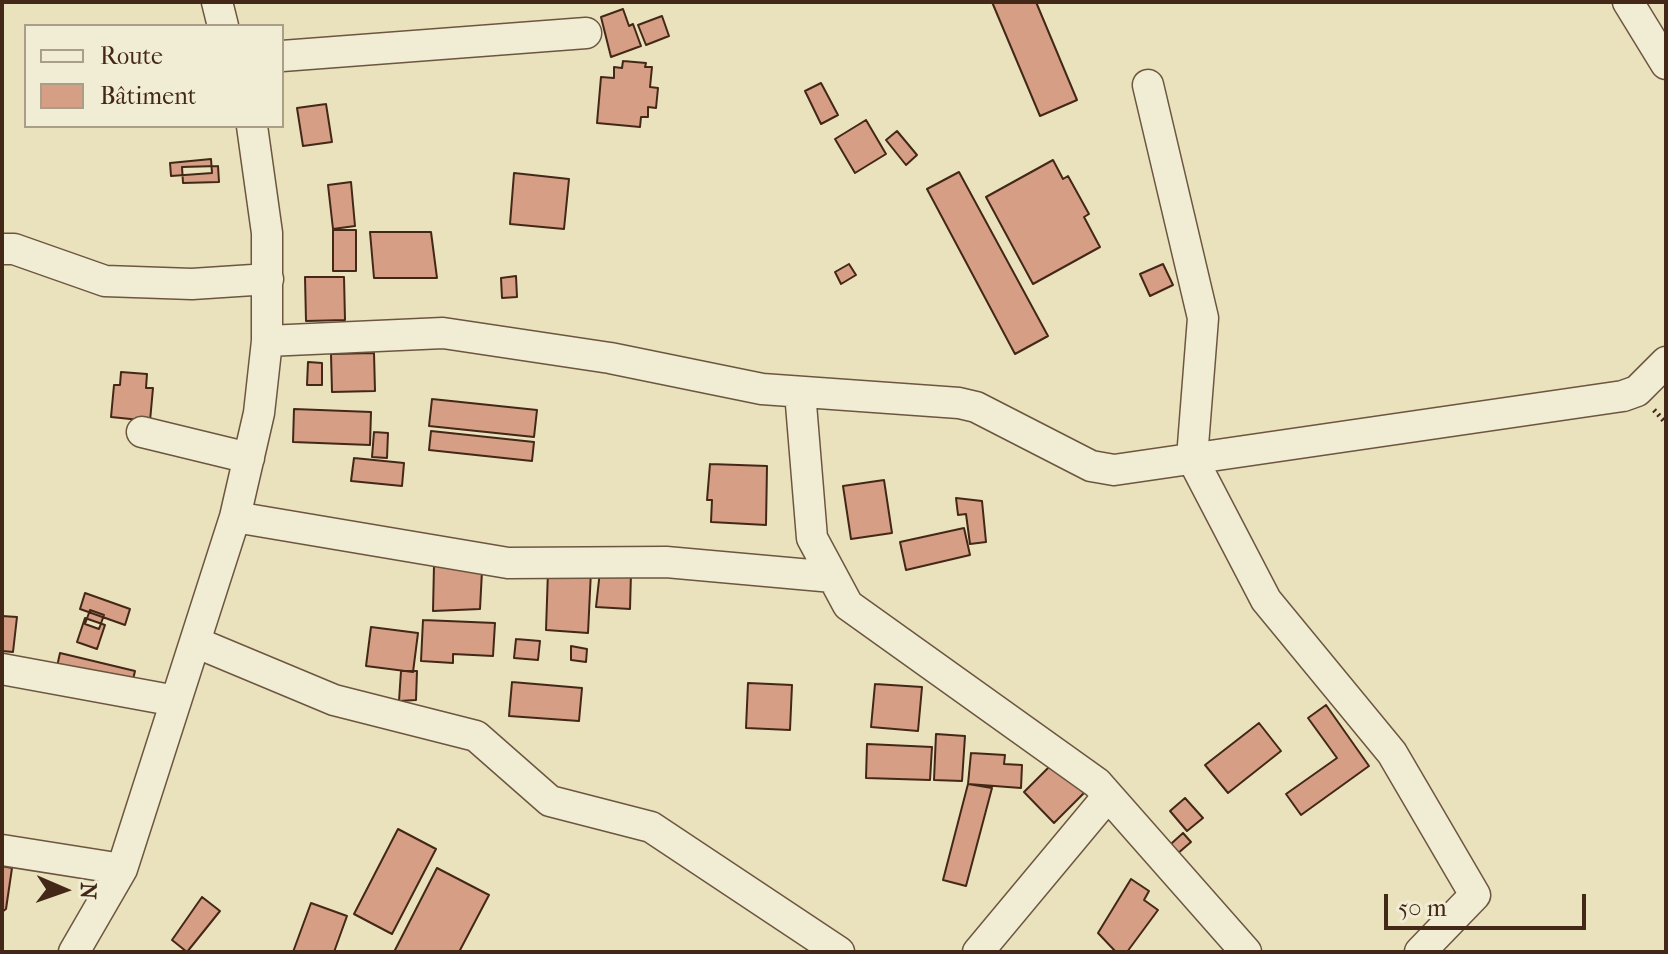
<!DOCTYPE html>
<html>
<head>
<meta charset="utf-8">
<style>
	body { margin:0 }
	#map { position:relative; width:1668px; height:954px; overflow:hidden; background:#eae1bd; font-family:"IM FELL French Canon",serif }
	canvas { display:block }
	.frame { position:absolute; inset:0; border:4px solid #432817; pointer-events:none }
	.legend { position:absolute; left:24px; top:24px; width:260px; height:104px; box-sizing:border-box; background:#f1ecd4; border:2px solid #ab9e88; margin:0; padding:10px 14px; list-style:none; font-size:24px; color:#432817 }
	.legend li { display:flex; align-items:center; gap:16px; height:40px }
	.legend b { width:40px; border:2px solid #ab9e88 }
	.north { position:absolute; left:24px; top:850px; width:80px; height:80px; -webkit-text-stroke:6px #f1ecd4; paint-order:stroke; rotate:92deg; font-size:22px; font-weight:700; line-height:32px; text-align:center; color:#432817 }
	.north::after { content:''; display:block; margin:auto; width:28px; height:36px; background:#432817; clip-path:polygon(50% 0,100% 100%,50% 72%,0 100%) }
	.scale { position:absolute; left:1384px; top:894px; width:202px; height:36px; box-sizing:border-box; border:4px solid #432817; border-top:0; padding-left:10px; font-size:24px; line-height:28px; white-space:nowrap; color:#432817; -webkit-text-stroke:6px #f1ecd4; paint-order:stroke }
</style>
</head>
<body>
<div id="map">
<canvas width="1668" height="954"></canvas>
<div class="frame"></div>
<ul class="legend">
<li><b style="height:10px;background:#f1ecd4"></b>Route</li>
<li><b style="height:22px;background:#d59e85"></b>Bâtiment</li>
</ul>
<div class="north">N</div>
<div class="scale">50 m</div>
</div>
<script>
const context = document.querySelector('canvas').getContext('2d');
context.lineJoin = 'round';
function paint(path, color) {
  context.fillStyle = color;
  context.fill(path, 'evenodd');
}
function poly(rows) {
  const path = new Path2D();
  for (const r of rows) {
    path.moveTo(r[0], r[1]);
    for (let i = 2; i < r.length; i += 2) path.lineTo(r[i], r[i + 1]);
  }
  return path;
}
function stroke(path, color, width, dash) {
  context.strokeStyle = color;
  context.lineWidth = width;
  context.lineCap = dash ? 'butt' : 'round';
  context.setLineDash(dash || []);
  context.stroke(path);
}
const building = poly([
	[992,2,1036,2,1077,100,1040,116,992,2],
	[623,9,629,26,633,24,641,46,611,57,601,17,623,9],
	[662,16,669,36,646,45,638,25,662,16],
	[623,61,646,63,645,67,652,67,650,87,658,88,656,108,648,107,648,117,641,117,640,127,597,123,601,77,614,78,614,67,622,68,623,61],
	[821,83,838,115,821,124,805,91,821,83],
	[326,104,332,142,303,146,297,108,326,104],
	[866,120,886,154,855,173,835,139,866,120],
	[897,131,917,155,906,165,886,140,897,131],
	[211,159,212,173,171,176,170,163,211,159],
	[1053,160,1063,179,1068,176,1089,214,1084,217,1100,247,1033,284,986,197,1053,160],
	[218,166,219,182,183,183,182,167,218,166],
	[959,172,1048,336,1015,354,927,189,959,172],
	[514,173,569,179,564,229,510,224,514,173],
	[351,182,355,226,333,229,328,185,351,182],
	[333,230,356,230,356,271,333,271,333,230],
	[370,232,431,232,437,278,374,278,370,232],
	[849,264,856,275,841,284,835,272,849,264],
	[1163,264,1173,285,1150,296,1140,274,1163,264],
	[516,276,517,297,502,298,501,278,516,276],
	[305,277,344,277,345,320,306,321,305,277],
	[374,353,375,391,332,392,331,354,374,353],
	[308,362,322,363,322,385,307,385,308,362],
	[121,372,147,374,146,388,153,388,150,421,111,417,114,385,120,385,121,372],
	[432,399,537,410,534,437,429,426,432,399],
	[294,409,371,412,370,445,293,442,294,409],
	[431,431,534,442,532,461,429,450,431,431],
	[374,432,388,433,387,458,372,457,374,432],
	[354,458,404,463,402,486,351,481,354,458],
	[710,464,767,466,766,525,711,522,712,500,707,500,710,464],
	[884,480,892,533,851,539,843,486,884,480],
	[956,498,982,501,986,542,970,544,966,514,958,515,956,498],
	[964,528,970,555,906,570,900,542,964,528],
	[434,565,482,571,480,609,433,611,434,565],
	[548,571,591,571,588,633,546,630,548,571],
	[600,571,631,573,630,609,596,607,600,571],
	[85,593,130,609,125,625,80,609,85,593],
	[90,610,104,615,99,629,85,624,90,610],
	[2,616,17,617,13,652,2,651,2,616],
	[85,618,105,625,97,649,77,642,85,618],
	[423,620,495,623,493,656,453,654,453,663,421,661,423,620],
	[371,627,418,633,413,672,366,666,371,627],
	[516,639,540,641,538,660,514,658,516,639],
	[571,646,587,649,586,662,571,660,571,646],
	[60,653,135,671,131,688,56,671,60,653],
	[401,671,417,671,416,700,399,701,401,671],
	[512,682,582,688,579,721,509,716,512,682],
	[748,683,792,685,790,730,746,728,748,683],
	[875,684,922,687,918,731,871,727,875,684],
	[1326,705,1369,766,1301,815,1286,794,1337,758,1308,718,1326,705],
	[1259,723,1281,751,1228,793,1205,765,1259,723],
	[936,734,965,736,962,781,934,780,936,734],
	[867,744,932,747,930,780,866,778,867,744],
	[971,753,1005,755,1004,764,1022,765,1021,788,968,784,971,753],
	[1056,760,1087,790,1054,823,1024,792,1056,760],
	[968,784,992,788,966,886,943,880,968,784],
	[1185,798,1203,818,1187,831,1170,811,1185,798],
	[398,829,436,849,392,934,354,914,398,829],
	[1183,833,1191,842,1169,861,1162,852,1183,833],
	[2,866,12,868,6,909,2,912,2,866],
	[437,868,489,895,459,952,394,952,437,868],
	[1131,879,1149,891,1144,900,1158,910,1127,952,1116,952,1098,933,1131,879],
	[202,897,220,911,187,952,172,940,202,897],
	[311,903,347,916,334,952,293,952,311,903]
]);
const path = poly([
	[1654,410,1666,423]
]);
const minor = poly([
	[217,2,223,26],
	[1628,2,1666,64],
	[282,56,586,33],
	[1148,85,1203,318,1192,458,1266,600,1392,753,1475,895,1420,952],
	[2,249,14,249,105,281,192,284,268,279],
	[267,341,443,333,610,358,762,389,959,403,976,407,1091,466,1114,470,1623,396,1637,391,1666,362],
	[800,392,812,538,848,605,1097,783,1246,952],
	[142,432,249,458],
	[235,517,508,563,666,562,833,577],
	[195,642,334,700,476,736,550,801,651,827,839,952],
	[2,669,176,701],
	[2,850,122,869],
	[74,952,122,869,235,517,259,413,267,341,267,233,252,126],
	[978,952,1108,796]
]);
paint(building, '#d59e85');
stroke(building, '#432817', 2);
stroke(minor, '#6d5640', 33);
stroke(path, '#432817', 5, [2, 4]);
stroke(minor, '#f1ecd4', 30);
</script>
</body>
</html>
